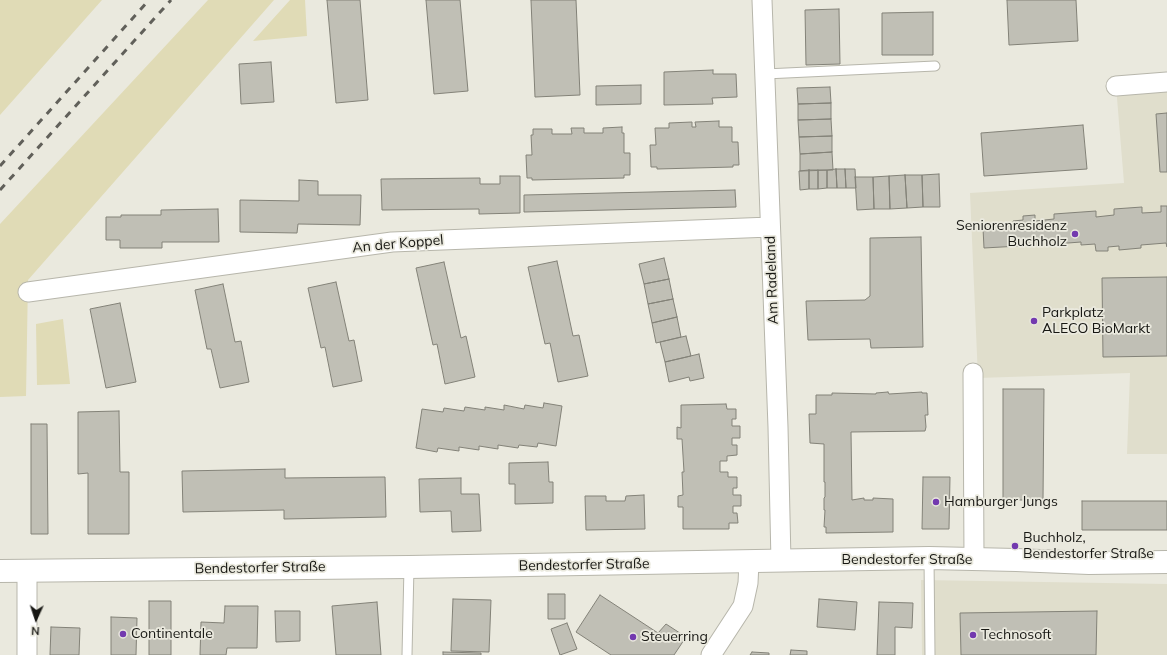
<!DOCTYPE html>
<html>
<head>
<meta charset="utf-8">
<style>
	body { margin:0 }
	#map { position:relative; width:1167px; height:655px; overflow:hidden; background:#eae9de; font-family:Mulish,sans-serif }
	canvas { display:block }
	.north { position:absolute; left:16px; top:599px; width:40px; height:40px; -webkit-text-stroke:3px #eae9de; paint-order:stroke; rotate:183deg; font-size:11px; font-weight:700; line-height:16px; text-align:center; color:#171713 }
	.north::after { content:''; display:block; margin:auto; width:14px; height:18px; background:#171713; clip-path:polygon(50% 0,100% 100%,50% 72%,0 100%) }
</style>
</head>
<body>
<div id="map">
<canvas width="1167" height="655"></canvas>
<div class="north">N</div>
</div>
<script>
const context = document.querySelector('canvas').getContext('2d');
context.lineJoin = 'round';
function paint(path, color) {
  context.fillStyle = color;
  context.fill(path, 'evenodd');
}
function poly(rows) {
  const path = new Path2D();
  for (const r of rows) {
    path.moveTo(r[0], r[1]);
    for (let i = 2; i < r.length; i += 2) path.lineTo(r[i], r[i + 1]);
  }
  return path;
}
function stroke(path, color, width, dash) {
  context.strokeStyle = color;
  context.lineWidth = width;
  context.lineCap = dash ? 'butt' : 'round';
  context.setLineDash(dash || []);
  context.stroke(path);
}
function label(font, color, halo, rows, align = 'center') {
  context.font = font + ' Mulish,sans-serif';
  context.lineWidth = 3.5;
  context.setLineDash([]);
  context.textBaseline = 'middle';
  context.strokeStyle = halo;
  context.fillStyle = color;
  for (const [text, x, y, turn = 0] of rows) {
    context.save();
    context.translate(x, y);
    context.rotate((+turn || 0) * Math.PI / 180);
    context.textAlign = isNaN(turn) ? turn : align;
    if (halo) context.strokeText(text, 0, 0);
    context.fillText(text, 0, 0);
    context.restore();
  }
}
const built = poly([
	[1167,82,1167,454,1127,454,1130,373,978,378,970,193,1124,183,1116,86],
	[921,580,1167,584,1167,655,922,655]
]);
const green = poly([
	[0,0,102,0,0,115],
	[208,0,274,0,28,280,26,396,0,397,0,224],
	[290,0,305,0,307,36,253,41],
	[63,319,70,384,37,385,36,324]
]);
const building = poly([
	[327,0,360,0,368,100,336,103,327,0],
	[426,0,460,0,468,91,434,94,426,0],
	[531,0,576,0,580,95,535,97,531,0],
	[1007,0,1076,0,1078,41,1009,45,1007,0],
	[839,9,840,64,806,65,805,10,839,9],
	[933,12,933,55,882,55,882,13,933,12],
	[271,62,274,102,241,104,239,64,271,62],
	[713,70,713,74,736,74,737,97,712,98,713,104,664,105,664,72,713,70],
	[641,85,641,104,596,105,596,86,641,85],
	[830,87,831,103,798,104,797,88,830,87],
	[831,103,831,119,798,120,798,104,831,103],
	[1167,113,1167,172,1160,172,1156,114,1167,113],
	[831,119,832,136,799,137,798,120,831,119],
	[719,121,719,127,732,127,732,142,738,142,739,165,733,165,733,167,657,169,657,167,651,167,650,145,656,145,655,128,669,128,669,123,692,122,692,127,696,127,695,122,719,121],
	[1083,125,1087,169,984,176,981,133,1083,125],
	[622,127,622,133,624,133,624,153,630,153,630,175,624,175,624,178,532,180,532,178,527,178,526,155,532,155,531,135,533,135,533,129,552,129,552,134,572,134,571,128,584,128,584,133,603,133,603,128,622,127],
	[832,136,832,152,800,154,799,137,832,136],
	[832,152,833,170,800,171,800,154,832,152],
	[836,169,837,188,827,188,827,170,836,169],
	[836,169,845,169,846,188,837,188,836,169],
	[845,169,855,169,856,188,846,188,845,169],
	[809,170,809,189,800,190,799,171,809,170],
	[809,170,818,170,818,189,809,189,809,170],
	[818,170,827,170,827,188,818,189,818,170],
	[939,174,940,207,923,207,922,175,939,174],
	[905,175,907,208,890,209,889,176,905,175],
	[905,175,922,175,923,207,907,208,905,175],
	[500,176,520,176,520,213,479,214,479,209,382,210,381,179,480,178,480,184,500,184,500,176],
	[889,176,890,209,874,209,873,177,889,176],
	[855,177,873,177,874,209,857,210,855,177],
	[299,180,318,181,318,195,361,195,360,225,298,224,297,233,240,232,240,200,299,201,299,180],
	[735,190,736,207,524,212,524,195,735,190],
	[1161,206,1167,206,1167,247,1166,243,1141,245,1141,248,1119,250,1119,246,1108,247,1108,251,1096,251,1095,244,1081,245,1081,242,1055,244,1055,241,1036,242,1037,245,984,248,983,228,1014,226,1013,221,1023,220,1023,216,1035,215,1035,221,1054,219,1054,214,1096,211,1096,217,1114,215,1114,209,1142,207,1142,213,1161,212,1161,206],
	[218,209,219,242,162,242,162,248,120,248,120,240,106,240,106,217,121,217,121,215,161,215,161,210,218,209],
	[921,237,923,347,871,348,870,339,808,340,806,301,865,300,870,296,870,238,921,237],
	[664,258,669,279,644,284,639,264,664,258],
	[557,261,573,336,579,335,588,376,558,382,550,343,545,344,528,267,557,261],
	[444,262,461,338,466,336,475,377,445,384,437,344,433,345,416,268,444,262],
	[1167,277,1167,356,1103,357,1102,278,1167,277],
	[669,279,673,299,648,304,644,284,669,279],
	[336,282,349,341,354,340,362,381,333,387,325,347,321,348,308,288,336,282],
	[223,284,235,342,241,341,249,382,220,388,211,349,207,349,195,290,223,284],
	[673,299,677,317,652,323,648,304,673,299],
	[120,303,136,382,106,388,90,309,120,303],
	[677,317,681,337,656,343,652,323,677,317],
	[686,336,691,356,665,362,660,342,686,336],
	[699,354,704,378,690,381,689,377,669,382,665,362,699,354],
	[1003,389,1044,389,1043,500,1003,500,1003,389],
	[888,392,889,394,922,392,922,393,927,393,928,415,925,415,926,427,925,431,851,432,852,500,864,498,864,500,873,500,873,498,893,499,893,532,826,533,826,527,824,527,825,510,824,510,824,498,825,497,825,482,824,482,824,444,810,443,809,414,816,414,816,395,832,395,832,393,876,394,876,393,888,392],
	[544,403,562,406,556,446,538,443,537,447,519,445,518,448,498,445,498,449,479,446,479,450,459,447,459,451,438,448,437,452,416,448,422,409,443,412,444,408,464,411,465,407,485,410,485,407,504,410,504,405,524,409,525,405,543,408,544,403],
	[726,404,727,409,736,409,736,419,732,419,732,426,740,426,740,438,732,438,732,445,737,445,737,455,727,456,727,461,720,461,720,472,728,472,728,477,737,477,737,488,733,488,733,495,741,495,741,506,733,506,733,513,737,513,738,523,729,523,729,529,683,529,683,507,678,507,678,496,683,495,682,472,684,472,682,439,677,439,677,427,681,428,681,405,726,404],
	[119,411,120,472,129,472,129,534,88,534,88,473,78,474,78,412,119,411],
	[31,424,47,424,48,534,31,534,31,424],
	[548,462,549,482,553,482,553,503,515,504,515,484,509,484,509,463,548,462],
	[285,469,285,478,385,477,386,517,284,519,284,510,183,512,182,471,285,469],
	[923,477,950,477,949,529,922,529,923,477],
	[461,478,461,494,479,494,481,531,452,532,451,511,420,512,419,479,461,478],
	[644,495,645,529,586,530,585,496,606,496,606,501,625,501,626,496,644,495],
	[1082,501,1167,501,1167,530,1082,530,1082,501],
	[548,594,565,594,565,619,548,619,548,594],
	[600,595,658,633,666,624,686,637,674,655,611,655,576,632,600,595],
	[453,599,491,600,489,652,451,651,453,599],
	[819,599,857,602,855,630,817,627,819,599],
	[149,601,171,601,171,655,149,655,149,601],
	[377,602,381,655,336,655,332,606,377,602],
	[879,602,913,603,912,628,895,627,895,655,877,655,879,602],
	[225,606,258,606,257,648,227,648,226,655,200,655,201,622,224,623,225,606],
	[275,611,300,611,300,641,276,642,275,611],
	[1097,611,1096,655,961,655,960,613,1097,611],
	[111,617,137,618,136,655,111,655,111,617],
	[567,623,577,649,560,655,551,629,567,623],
	[51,627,80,628,79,655,50,655,51,627],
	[791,650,807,651,807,655,790,655,791,650],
	[443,652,481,653,481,655,443,655,443,652],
	[752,652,769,653,769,655,750,655,752,652]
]);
const lane = poly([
	[765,74,935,66],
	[929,558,930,655],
	[407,655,409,567]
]);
const street = poly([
	[762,0,778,427,781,561],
	[1116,86,1167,82],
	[28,292,392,242,770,227],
	[973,373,974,559],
	[27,571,27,655],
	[711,655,743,606,748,583,749,562]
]);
const secondary = poly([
	[0,571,409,567,929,558,1016,560,1089,563,1167,562]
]);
const rail = poly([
	[0,166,149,0],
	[0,190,171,0]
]);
const markers = [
	[1075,234,4,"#7339af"],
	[1034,321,4,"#7339af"],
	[936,502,4,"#7339af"],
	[1015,546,4,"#7339af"],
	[123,634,4,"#7339af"],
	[973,635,4,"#7339af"],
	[633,637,4,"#7339af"]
];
const poiNames = [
	["Seniorenresidenz",1067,226,"right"],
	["Buchholz",1067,242,"right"],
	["Parkplatz",1042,313],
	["ALECO BioMarkt",1042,329],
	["Hamburger Jungs",944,502],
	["Buchholz,",1023,538],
	["Bendestorfer Straße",1023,554],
	["Continentale",131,634],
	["Technosoft",981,635],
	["Steuerring",641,637]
];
const streetNames = [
	["An der Koppel",398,244,-5],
	["Am Radeland",772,280,-92],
	["Bendestorfer Straße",907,560],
	["Bendestorfer Straße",584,565,-1],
	["Bendestorfer Straße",260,568,-1]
];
paint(built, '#e0decc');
paint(green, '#e0dbb6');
paint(building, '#c0bfb5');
stroke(building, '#838278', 1);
stroke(lane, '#b7b6ab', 11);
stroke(street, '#b7b6ab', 21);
stroke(secondary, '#b7b6ab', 24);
stroke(lane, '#fff', 9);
stroke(street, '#fff', 19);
stroke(secondary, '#fff', 22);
stroke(rail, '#61605a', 3, [7, 7]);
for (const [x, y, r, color] of markers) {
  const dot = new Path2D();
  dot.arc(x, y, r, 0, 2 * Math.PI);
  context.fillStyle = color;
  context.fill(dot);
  stroke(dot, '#eae9de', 1.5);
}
label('14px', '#171713', '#eae9de', poiNames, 'left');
label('14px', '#171713', '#eae9de', streetNames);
</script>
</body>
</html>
